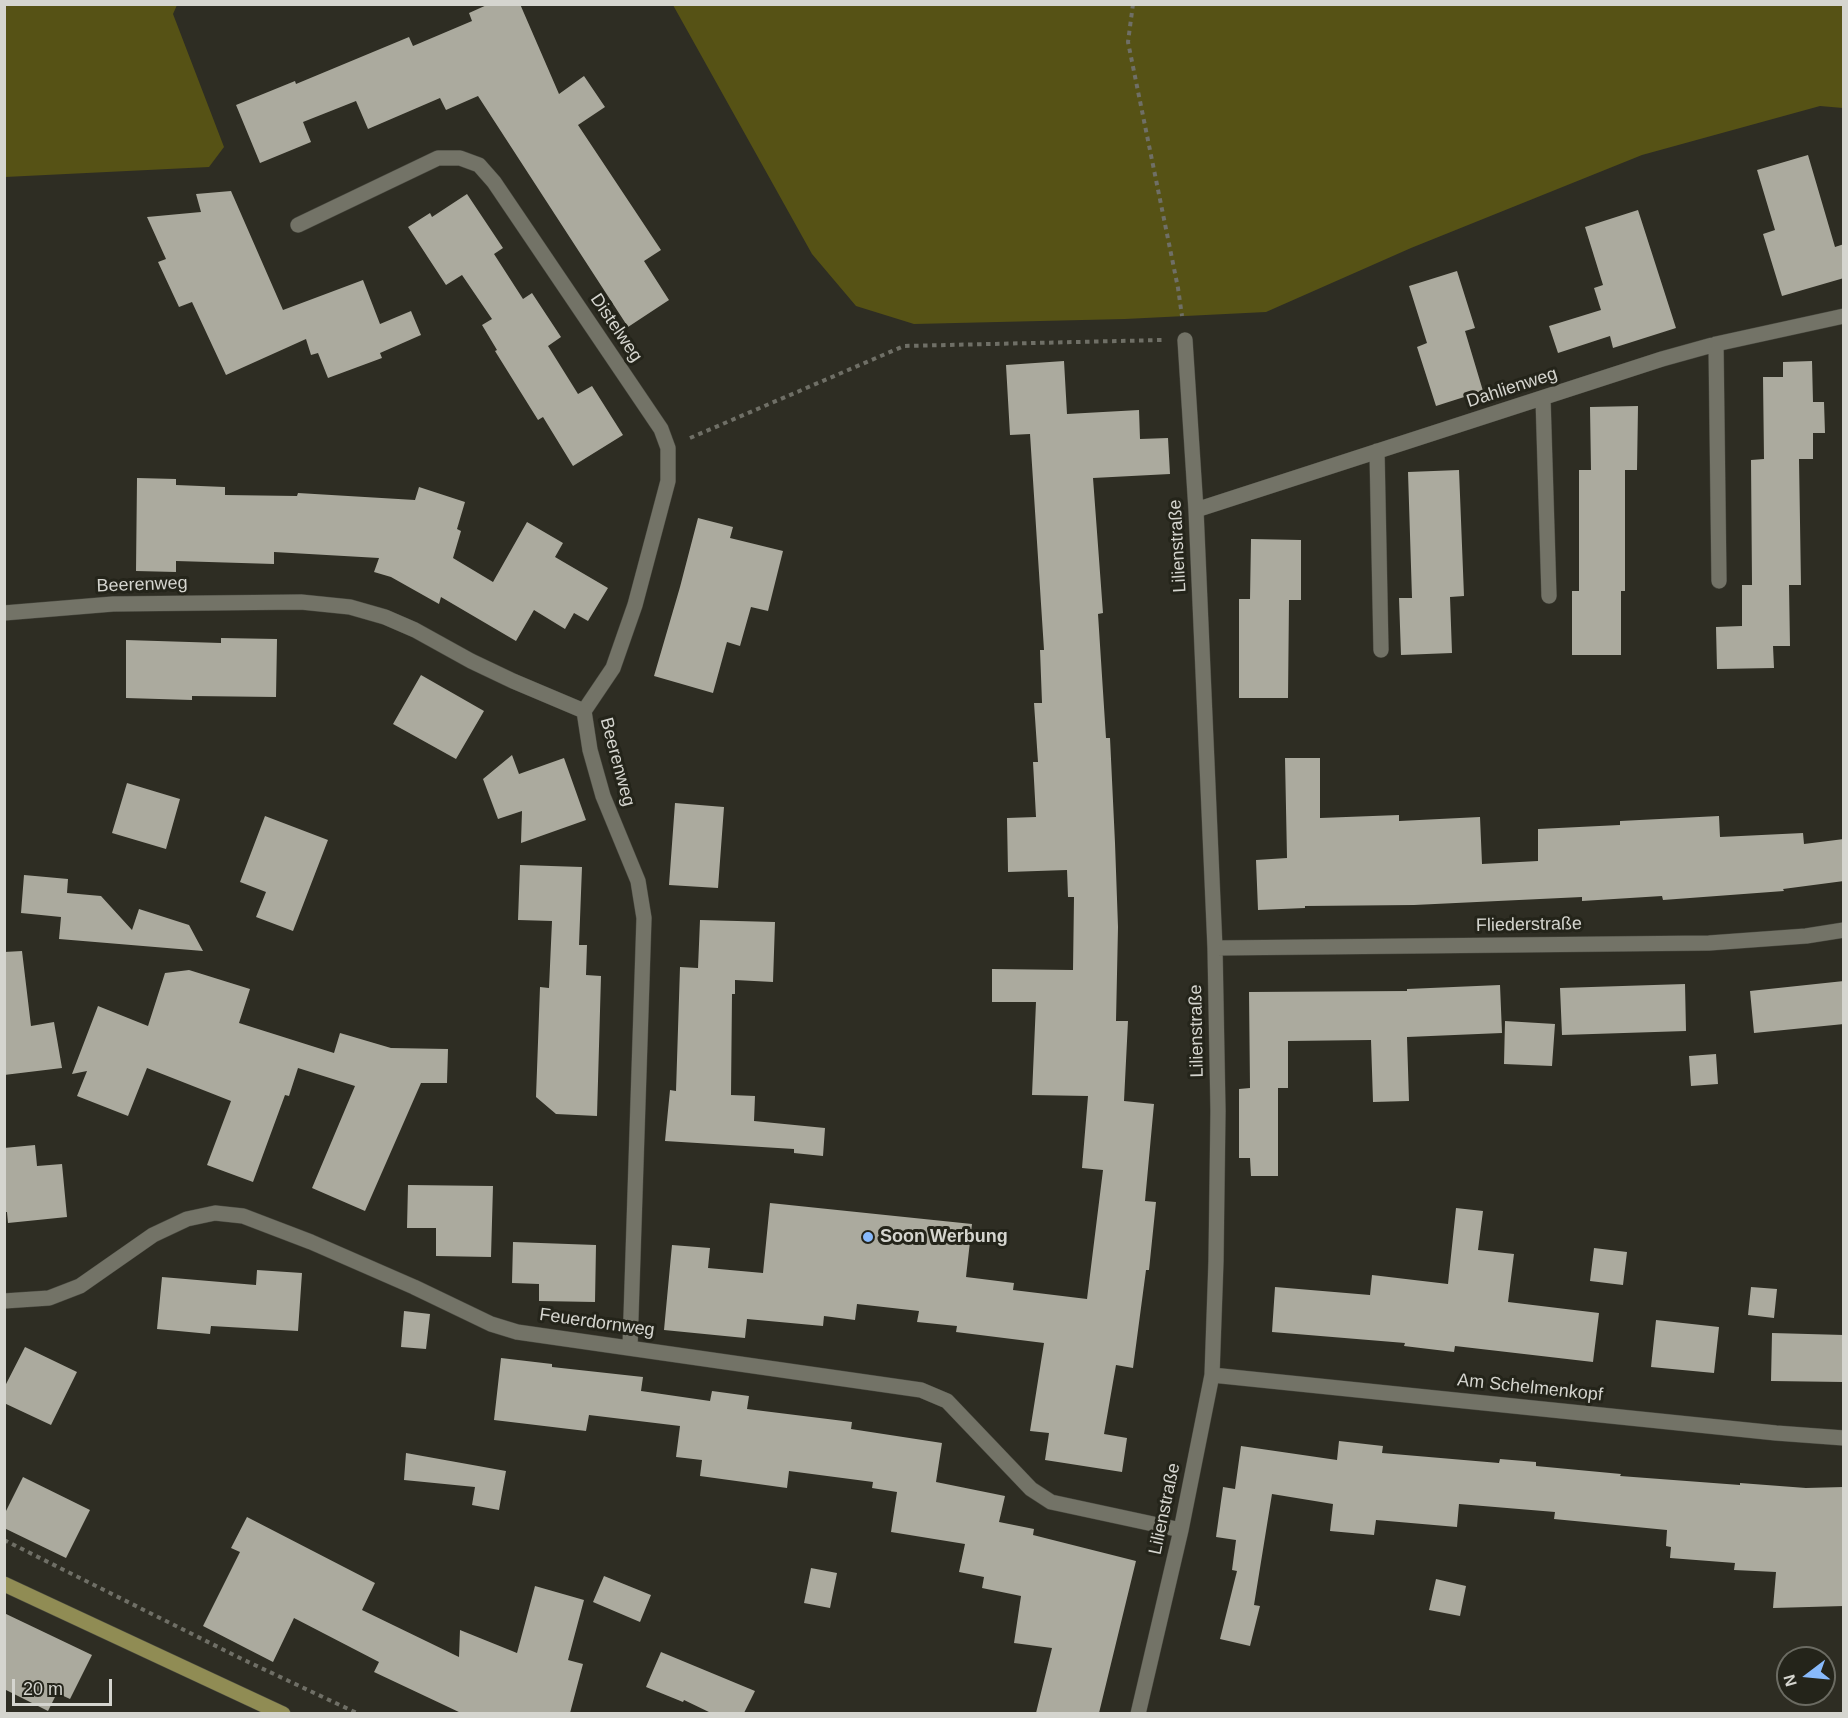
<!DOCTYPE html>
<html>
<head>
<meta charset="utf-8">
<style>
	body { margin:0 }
	#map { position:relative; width:1848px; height:1718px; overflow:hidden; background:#2e2d23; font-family:Helvetica,sans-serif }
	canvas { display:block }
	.frame { position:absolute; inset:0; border:6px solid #d5d5cf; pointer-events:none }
	.north { position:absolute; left:1776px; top:1646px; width:60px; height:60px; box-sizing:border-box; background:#24241a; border:2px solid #6b6b62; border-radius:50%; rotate:254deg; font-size:16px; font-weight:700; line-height:24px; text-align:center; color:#d5d5cf }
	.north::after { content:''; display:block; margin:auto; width:21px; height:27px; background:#88bafc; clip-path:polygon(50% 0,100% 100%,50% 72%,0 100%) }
	.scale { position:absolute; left:12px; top:1679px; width:100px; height:27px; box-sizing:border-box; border:3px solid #d5d5cf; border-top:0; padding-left:8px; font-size:18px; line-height:21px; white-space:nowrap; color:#d5d5cf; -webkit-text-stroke:4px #24241a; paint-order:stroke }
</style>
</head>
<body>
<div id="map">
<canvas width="1848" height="1718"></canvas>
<div class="frame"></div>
<div class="north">N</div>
<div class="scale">20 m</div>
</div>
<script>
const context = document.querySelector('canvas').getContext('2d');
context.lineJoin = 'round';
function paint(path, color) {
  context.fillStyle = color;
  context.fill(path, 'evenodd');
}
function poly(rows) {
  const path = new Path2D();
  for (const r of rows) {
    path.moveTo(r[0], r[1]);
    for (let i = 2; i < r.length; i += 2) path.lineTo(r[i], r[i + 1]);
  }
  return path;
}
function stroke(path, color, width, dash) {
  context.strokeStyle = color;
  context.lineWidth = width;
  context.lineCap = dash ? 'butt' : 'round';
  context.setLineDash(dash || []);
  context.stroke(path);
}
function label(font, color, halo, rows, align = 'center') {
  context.font = font + ' Helvetica,sans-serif';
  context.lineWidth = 6;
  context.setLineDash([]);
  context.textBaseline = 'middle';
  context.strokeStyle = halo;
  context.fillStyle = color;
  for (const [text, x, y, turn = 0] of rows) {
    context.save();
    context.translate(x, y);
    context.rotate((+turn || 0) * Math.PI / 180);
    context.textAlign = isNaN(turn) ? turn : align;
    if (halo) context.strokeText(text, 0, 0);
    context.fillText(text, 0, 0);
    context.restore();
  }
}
const green = poly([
	[4,5,177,5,173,14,224,147,209,167,5,177],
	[673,5,1843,5,1843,108,1820,106,1642,155,1411,248,1266,312,1125,319,914,324,856,306,812,254]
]);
const building = poly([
	[489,4,520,4,559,94,584,76,605,107,578,125,661,250,644,261,669,300,628,327,478,96,446,110,440,98,368,129,356,101,303,122,311,142,260,163,236,105,295,81,296,84,409,37,413,46,472,21,469,13],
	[1808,155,1835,247,1844,244,1844,278,1782,296,1763,234,1775,230,1757,170],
	[231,191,283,310,363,280,380,324,411,311,421,335,380,353,382,358,328,378,318,353,311,355,306,339,226,375,192,302,179,307,158,262,166,259,147,217,201,212,196,194],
	[467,194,503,248,494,254,523,299,532,293,561,337,548,346,578,394,592,386,623,435,573,466,543,417,538,420,495,351,497,350,482,325,492,319,462,275,446,285,408,227,430,213,432,217],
	[1638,210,1676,328,1613,348,1610,336,1558,353,1549,326,1601,310,1594,288,1603,285,1585,227],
	[1457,271,1475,328,1465,331,1483,391,1436,406,1417,347,1427,343,1409,286],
	[1064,361,1067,414,1139,410,1140,439,1168,438,1170,474,1093,478,1103,613,1098,614,1106,738,1110,738,1115,843,1118,927,1116,1021,1128,1021,1124,1101,1154,1104,1145,1201,1156,1202,1149,1270,1146,1270,1133,1368,1116,1365,1104,1434,1127,1438,1122,1472,1045,1460,1049,1433,1030,1431,1044,1343,956,1332,957,1326,917,1322,919,1311,857,1304,855,1320,824,1316,823,1326,747,1319,745,1338,664,1330,672,1245,710,1248,708,1268,763,1273,770,1203,972,1224,966,1277,1014,1283,1013,1290,1087,1299,1103,1170,1082,1168,1088,1096,1032,1095,1036,1002,992,1002,992,969,1073,970,1074,897,1068,897,1067,870,1008,872,1007,818,1036,817,1033,762,1038,762,1034,703,1042,703,1040,650,1044,650,1030,434,1010,435,1006,365],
	[1812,361,1813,402,1824,402,1825,433,1813,433,1813,459,1799,459,1801,585,1789,585,1790,646,1773,646,1774,668,1717,669,1716,627,1742,626,1742,585,1752,585,1751,460,1764,459,1763,377,1783,377,1783,362],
	[1638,406,1637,470,1625,470,1625,591,1621,591,1621,655,1572,655,1572,591,1579,591,1579,470,1591,470,1590,407],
	[1459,470,1464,596,1450,597,1452,653,1401,655,1399,598,1412,598,1408,472],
	[137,478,176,479,176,485,225,487,225,495,297,496,298,493,415,500,419,487,465,502,457,529,461,531,453,558,493,582,527,522,563,543,555,557,608,588,588,621,574,613,565,629,534,610,516,641,441,597,439,604,391,577,374,572,379,558,274,552,274,564,176,561,176,572,136,571],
	[698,518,733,527,730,538,783,551,768,611,751,607,740,646,727,642,713,693,654,676,680,587],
	[1251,539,1301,540,1301,600,1289,600,1288,698,1239,698,1239,599,1250,599],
	[221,638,277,639,276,697,192,696,192,700,126,698,126,640,221,643],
	[421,675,484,711,456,759,393,724],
	[512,755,519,774,564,758,586,820,521,843,522,811,498,819,483,779],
	[1285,758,1320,758,1320,818,1399,815,1399,821,1480,817,1482,864,1538,861,1538,829,1620,825,1620,821,1719,816,1720,837,1803,833,1804,844,1844,839,1844,881,1783,889,1784,891,1663,900,1662,896,1582,901,1582,897,1414,905,1305,906,1305,908,1258,910,1256,860,1287,858],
	[127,783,180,799,166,849,112,833],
	[675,803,724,807,718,888,669,885],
	[265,816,328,840,293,931,256,917,266,892,240,882],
	[520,865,582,867,579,945,587,945,586,975,601,976,597,1116,556,1114,536,1097,540,987,549,988,552,921,518,920],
	[24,875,68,879,67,893,101,896,132,930,139,909,189,925,203,951,59,939,61,917,21,913],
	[700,920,775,922,773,982,735,980,735,994,732,994,731,1095,755,1096,754,1121,825,1128,823,1156,794,1153,794,1149,665,1141,670,1090,676,1091,680,967,698,968],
	[22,951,31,1026,54,1022,62,1068,4,1075,4,952],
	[189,970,250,989,239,1023,334,1053,340,1033,391,1048,448,1049,447,1083,421,1083,365,1211,312,1188,355,1086,298,1068,289,1096,285,1095,253,1182,207,1165,231,1101,147,1068,128,1116,77,1096,87,1071,72,1074,98,1006,148,1026,165,973],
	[1844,981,1844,1024,1754,1033,1750,991],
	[1685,984,1686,1031,1562,1035,1560,988],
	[1500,985,1502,1033,1407,1037,1409,1101,1373,1102,1371,1040,1288,1041,1288,1088,1278,1088,1278,1176,1251,1176,1250,1158,1239,1158,1239,1089,1250,1088,1249,992,1407,991,1407,989],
	[1505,1021,1555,1024,1552,1066,1504,1064],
	[1716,1054,1718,1084,1691,1086,1689,1056],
	[35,1145,37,1166,62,1164,67,1217,8,1223,7,1212,4,1212,4,1148],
	[408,1185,493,1186,491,1257,436,1256,436,1228,407,1228],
	[1456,1208,1483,1211,1478,1250,1514,1254,1508,1302,1599,1313,1593,1362,1455,1346,1454,1352,1404,1346,1405,1343,1272,1332,1275,1287,1370,1295,1372,1275,1448,1284],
	[513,1242,596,1245,595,1302,539,1301,539,1284,512,1283],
	[1594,1248,1627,1252,1623,1285,1590,1281],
	[257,1270,302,1273,298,1331,211,1326,210,1334,157,1329,162,1277,256,1285],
	[1751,1287,1777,1289,1774,1318,1748,1315],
	[404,1311,430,1314,426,1349,401,1347],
	[1656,1320,1719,1327,1714,1373,1651,1367],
	[1772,1333,1844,1335,1844,1382,1771,1381],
	[25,1347,77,1372,51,1425,4,1403,4,1388],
	[501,1358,552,1364,552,1367,643,1377,641,1391,710,1401,712,1391,749,1396,747,1409,852,1422,851,1429,942,1443,936,1482,1005,1496,999,1522,1034,1529,1033,1535,1136,1561,1099,1713,1036,1713,1052,1648,1014,1643,1021,1596,982,1588,984,1577,959,1572,965,1544,891,1532,897,1492,872,1488,873,1482,789,1471,787,1488,700,1476,702,1460,676,1457,680,1426,589,1415,586,1431,494,1420],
	[1339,1441,1383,1446,1382,1453,1499,1463,1500,1459,1536,1462,1536,1466,1621,1474,1620,1476,1740,1485,1740,1483,1806,1488,1844,1487,1844,1606,1773,1608,1776,1572,1734,1570,1735,1563,1670,1558,1671,1547,1666,1546,1667,1530,1554,1519,1555,1512,1459,1504,1457,1527,1376,1520,1374,1535,1330,1531,1333,1504,1272,1494,1254,1605,1260,1606,1250,1646,1220,1639,1237,1571,1232,1570,1236,1540,1216,1537,1223,1487,1235,1489,1241,1446,1337,1460],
	[406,1453,506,1471,499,1510,472,1505,475,1487,404,1480],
	[23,1477,90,1510,66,1558,4,1528,4,1515],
	[247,1517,375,1583,362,1610,459,1657,460,1630,517,1653,535,1586,584,1600,568,1660,583,1664,570,1713,461,1713,374,1672,379,1662,294,1618,273,1662,203,1626,240,1552,231,1548],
	[811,1568,837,1573,830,1608,804,1603],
	[604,1576,651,1595,640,1622,593,1602],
	[1436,1579,1466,1586,1460,1616,1429,1610],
	[4,1613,92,1655,70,1699,57,1693,48,1711,4,1689],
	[661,1652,755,1691,744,1713,711,1713,684,1700,683,1702,646,1687]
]);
const path = poly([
	[1133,4,1128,42,1178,288,1182,316],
	[690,438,904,346,1162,340],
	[4,1540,242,1659,359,1714]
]);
const minor = poly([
	[298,225,438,158,460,158,479,165,494,182,661,429,668,448,668,481,635,605,613,668,584,711],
	[1716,344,1719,581],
	[1543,398,1549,596],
	[1377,451,1381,650],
	[1196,510,1662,359,1716,344,1844,316],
	[4,613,113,604,301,602,350,607,385,617,415,630,471,661,513,681,584,711],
	[584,711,590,750,603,796,638,881,644,918,630,1347],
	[1215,948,1709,943,1806,936,1844,930],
	[4,1301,49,1298,80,1286,153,1235,187,1219,215,1213,243,1216,311,1242,414,1287,491,1324,517,1332,921,1390,947,1401,1031,1489,1051,1502,1181,1530],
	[1212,1375,1776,1433,1844,1438],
	[1138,1714,1181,1530,1212,1375,1216,1261,1218,1111,1215,948,1196,510,1185,340]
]);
const major = poly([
	[4,1584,283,1714]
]);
const markers = [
	[868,1237,6,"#88bafc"]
];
const streetNames = [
	["Distelweg",616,328,56],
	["Dahlienweg",1512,388,-18],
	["Lilienstraße",1178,546,-93],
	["Beerenweg",142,585,-2],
	["Beerenweg",617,762,75],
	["Fliederstraße",1529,925,-1],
	["Lilienstraße",1197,1031,-91],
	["Feuerdornweg",597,1323,8],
	["Am Schelmenkopf",1530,1388,6],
	["Lilienstraße",1165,1509,-78]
];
const poiNames = [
	["Soon Werbung",880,1237]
];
paint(green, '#565215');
paint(building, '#abaa9e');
stroke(minor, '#48483f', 16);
stroke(major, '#48483f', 16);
stroke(path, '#6f6f66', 4, [4.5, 4.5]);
stroke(minor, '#737367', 15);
stroke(major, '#908c54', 15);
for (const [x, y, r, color] of markers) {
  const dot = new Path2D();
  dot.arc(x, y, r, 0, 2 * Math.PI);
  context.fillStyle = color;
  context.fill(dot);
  stroke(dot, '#24241a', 2);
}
label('18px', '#d5d5cf', '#24241a', streetNames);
label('bold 18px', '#d5d5cf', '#24241a', poiNames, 'left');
</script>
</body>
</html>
